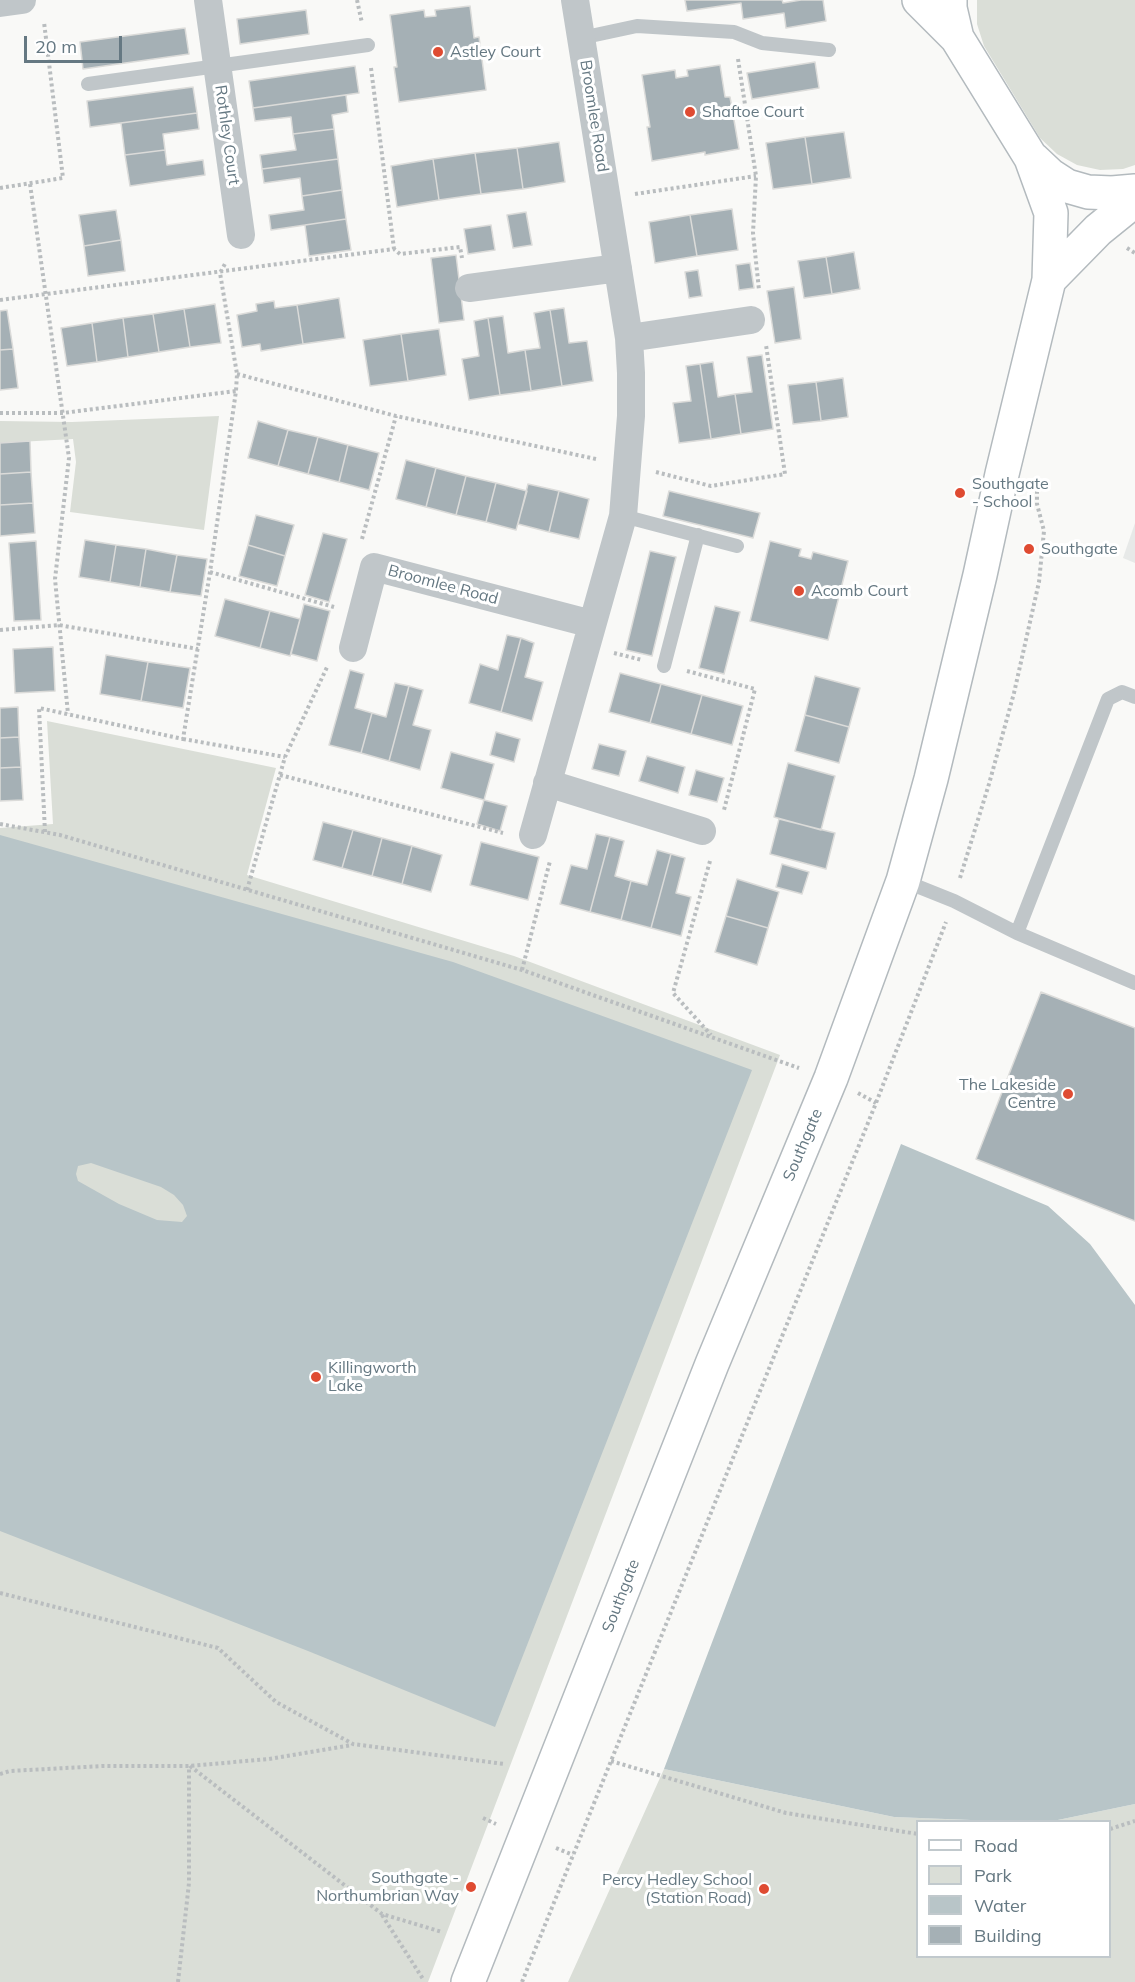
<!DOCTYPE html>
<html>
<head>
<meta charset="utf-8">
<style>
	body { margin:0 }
	#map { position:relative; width:1135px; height:1982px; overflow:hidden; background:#f9f9f7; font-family:Mulish,sans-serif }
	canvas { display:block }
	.legend { position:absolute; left:916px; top:1820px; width:195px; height:138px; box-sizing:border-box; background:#fff; border:2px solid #c1c9cd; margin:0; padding:8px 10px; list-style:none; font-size:18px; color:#657882 }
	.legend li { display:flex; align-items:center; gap:12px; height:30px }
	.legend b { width:30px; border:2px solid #c1c9cd }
	.scale { position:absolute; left:24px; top:36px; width:98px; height:27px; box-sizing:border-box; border:3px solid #657882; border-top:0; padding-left:8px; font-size:18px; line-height:21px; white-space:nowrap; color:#657882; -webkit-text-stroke:4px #fff; paint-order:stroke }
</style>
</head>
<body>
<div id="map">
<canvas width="1135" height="1982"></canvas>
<ul class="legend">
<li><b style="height:8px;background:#fff"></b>Road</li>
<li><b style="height:16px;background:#daded7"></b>Park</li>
<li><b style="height:16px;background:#b8c5c8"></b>Water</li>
<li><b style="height:16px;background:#a5b0b5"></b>Building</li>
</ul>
<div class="scale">20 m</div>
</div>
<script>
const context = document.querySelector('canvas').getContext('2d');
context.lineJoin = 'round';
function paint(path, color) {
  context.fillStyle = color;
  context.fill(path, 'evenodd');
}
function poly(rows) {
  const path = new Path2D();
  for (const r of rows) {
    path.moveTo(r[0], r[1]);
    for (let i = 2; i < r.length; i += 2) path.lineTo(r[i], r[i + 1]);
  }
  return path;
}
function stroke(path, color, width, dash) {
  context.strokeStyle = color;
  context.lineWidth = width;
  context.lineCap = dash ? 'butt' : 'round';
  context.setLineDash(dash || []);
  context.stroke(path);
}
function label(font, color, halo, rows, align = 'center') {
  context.font = font + ' Mulish,sans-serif';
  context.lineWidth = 6;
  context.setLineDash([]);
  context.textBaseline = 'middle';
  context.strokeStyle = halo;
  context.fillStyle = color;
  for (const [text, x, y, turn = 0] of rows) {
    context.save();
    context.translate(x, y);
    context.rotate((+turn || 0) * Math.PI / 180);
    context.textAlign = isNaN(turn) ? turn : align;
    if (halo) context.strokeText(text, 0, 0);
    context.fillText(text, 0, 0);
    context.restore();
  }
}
const built = poly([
	[1135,523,1135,563,1123,558]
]);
const green = poly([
	[977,0,1135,0,1135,165,1123,169,1100,170,1077,165,1057,154,1040,138,984,46,977,24],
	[219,416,204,530,70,512,76,462,73,439,0,443,0,421,72,422],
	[47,721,276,768,247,875,514,956,780,1055,428,1982,0,1982,0,828,53,824],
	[664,1769,894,1817,996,1821,918,1822,918,1956,1110,1956,1110,1822,1053,1821,1135,1804,1135,1982,568,1982]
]);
const water = poly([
	[0,835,453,962,752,1070,495,1727,308,1651,0,1531],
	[91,1163,161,1187,174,1195,183,1205,187,1216,182,1222,157,1220,119,1204,78,1181,76,1174,78,1166],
	[901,1144,1048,1206,1090,1244,1135,1305,1135,1804,1053,1821,996,1821,894,1817,664,1769]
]);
const building = poly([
	[685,0,782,0,783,3,801,0,823,0,826,21,786,28,784,13,743,19,741,3,687,11,685,0],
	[470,6,474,38,479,37,486,90,399,102,394,67,397,67,390,15,424,10,425,17,436,16,435,10,470,6],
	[306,10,309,34,240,44,237,19,306,10],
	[185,28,189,54,83,69,80,42,185,28],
	[815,62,819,88,752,99,747,73,815,62],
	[720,65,725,97,730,97,739,149,705,155,705,152,652,161,647,127,650,127,642,75,675,70,676,78,688,76,687,70,720,65],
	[355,66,359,93,253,108,249,81,355,66],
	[193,87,197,113,90,127,87,101,193,87],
	[346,95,348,112,332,115,334,129,293,134,291,117,255,121,253,108,346,95],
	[197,113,199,129,163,134,165,150,125,155,121,123,197,113],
	[334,129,338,159,262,169,260,155,296,150,293,134,334,129],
	[844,132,851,178,812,184,805,137,844,132],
	[805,137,812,184,773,189,766,143,805,137],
	[559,142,565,182,523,189,517,148,559,142],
	[517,148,523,189,481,194,475,153,517,148],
	[165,150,167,165,203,160,205,175,130,186,125,155,165,150],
	[475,153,481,194,439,200,433,159,475,153],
	[338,159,342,190,302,196,300,178,264,183,262,169,338,159],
	[433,159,439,200,397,207,391,166,433,159],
	[342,190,346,219,271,230,269,215,304,210,302,196,342,190],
	[732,209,738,250,697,256,690,215,732,209],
	[116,210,121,240,84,246,79,215,116,210],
	[526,212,532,245,513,248,507,215,526,212],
	[690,215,697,256,655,263,649,222,690,215],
	[346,219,351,250,309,256,305,225,346,219],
	[491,225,495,250,468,254,464,229,491,225],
	[121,240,125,271,88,276,84,246,121,240],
	[854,252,860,289,832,294,826,257,854,252],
	[456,255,464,320,439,323,431,258,456,255],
	[826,257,832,294,804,298,798,261,826,257],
	[750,263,754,288,739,290,736,265,750,263],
	[698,270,702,296,689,298,685,272,698,270],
	[794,287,801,339,775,343,767,291,794,287],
	[339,298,345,338,303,344,297,305,339,298],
	[274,301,275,308,297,305,303,344,261,351,260,344,242,347,237,315,257,311,256,304,274,301],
	[215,304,221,343,190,347,184,309,215,304],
	[564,308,569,343,587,341,593,381,562,386,550,310,564,308],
	[184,309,190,347,159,352,153,314,184,309],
	[7,310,13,349,0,350,0,311,7,310],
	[550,310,562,386,531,391,525,350,540,348,534,313,550,310],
	[153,314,159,352,128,357,123,318,153,314],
	[503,316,508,353,525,350,531,391,500,395,488,318,503,316],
	[123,318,128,357,97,362,92,323,123,318],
	[488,318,500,395,469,400,462,359,479,356,474,321,488,318],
	[92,323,97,362,67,366,61,328,92,323],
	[439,329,446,375,408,381,401,334,439,329],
	[401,334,408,381,370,386,363,340,401,334],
	[13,349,18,388,0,390,0,350,13,349],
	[762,355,773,429,741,434,735,394,752,392,747,357,762,355],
	[713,362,718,397,735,394,741,434,711,439,700,364,713,362],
	[700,364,711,439,679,443,673,403,691,401,686,366,700,364],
	[843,378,848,417,821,421,816,382,843,378],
	[816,382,821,421,793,424,788,385,816,382],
	[258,421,288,430,278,466,248,458,258,421],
	[288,430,318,437,308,474,278,466,288,430],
	[318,437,348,445,339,482,308,474,318,437],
	[30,441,31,472,0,474,0,443,30,441],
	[348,445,379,453,369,490,339,482,348,445],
	[406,460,436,468,426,507,396,499,406,460],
	[436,468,466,476,456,515,426,507,436,468],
	[31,472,33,503,0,505,0,474,31,472],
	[466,476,496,483,486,522,456,515,466,476],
	[496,483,527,491,516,530,486,522,496,483],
	[528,484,559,491,549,532,518,524,528,484],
	[559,491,589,499,579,539,549,532,559,491],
	[669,491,760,513,753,538,663,516,669,491],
	[33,503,35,533,0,536,0,505,33,503],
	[256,515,294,525,285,556,248,545,256,515],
	[323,533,347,539,329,602,305,595,323,533],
	[85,540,116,545,110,582,79,577,85,540],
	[36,541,41,620,14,621,9,543,36,541],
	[770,541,801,549,799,556,811,559,813,552,848,561,828,640,750,621,770,541],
	[116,545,146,549,140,587,110,582,116,545],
	[248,545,285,556,277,586,239,576,248,545],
	[146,549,177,555,170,592,140,587,146,549],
	[650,551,676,557,652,656,626,650,650,551],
	[177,555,207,559,201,596,170,592,177,555],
	[225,599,270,611,260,648,215,636,225,599],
	[304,604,330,611,317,661,291,654,304,604],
	[715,606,740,612,724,674,699,668,715,606],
	[270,611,300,619,290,656,260,648,270,611],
	[507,635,521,638,501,712,469,703,480,664,498,670,507,635],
	[521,638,534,643,525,677,543,682,532,721,501,712,521,638],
	[53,647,55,691,15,693,13,649,53,647],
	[106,655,148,662,141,701,100,694,106,655],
	[148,662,190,668,183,708,141,701,148,662],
	[350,670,364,674,355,708,372,713,361,753,329,745,350,670],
	[620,673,661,684,650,723,609,712,620,673],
	[815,676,860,688,849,727,805,715,815,676],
	[395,683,409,686,389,761,361,753,372,713,386,717,395,683],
	[661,684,702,695,691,734,650,723,661,684],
	[409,686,423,690,413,725,431,730,420,770,389,761,409,686],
	[702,695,743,706,732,745,691,734,702,695],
	[18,707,19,737,0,738,0,708,18,707],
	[805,715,849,727,839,763,795,751,805,715],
	[496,732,520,739,514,762,490,755,496,732],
	[19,737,21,767,0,768,0,738,19,737],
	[599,744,626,751,619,776,592,769,599,744],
	[451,752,494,764,484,800,441,788,451,752],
	[647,756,685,767,678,793,639,781,647,756],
	[788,763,835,776,821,830,774,817,788,763],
	[21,767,23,800,0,801,0,768,21,767],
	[696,770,724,778,717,802,689,795,696,770],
	[484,800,507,806,500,831,477,824,484,800],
	[779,819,835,833,826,869,770,854,779,819],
	[323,822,353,830,342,868,313,860,323,822],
	[353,830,382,838,372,876,342,868,353,830],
	[596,834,610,837,590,912,560,904,571,865,587,869,596,834],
	[610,837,624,841,615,876,631,881,621,920,590,912,610,837],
	[382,838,412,846,402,884,372,876,382,838],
	[481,842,539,857,528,900,470,885,481,842],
	[412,846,442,855,431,892,402,884,412,846],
	[657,850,671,854,651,928,621,920,631,881,647,885,657,850],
	[671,854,685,858,676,893,691,897,681,936,651,928,671,854],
	[782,864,809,872,802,894,776,887,782,864],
	[737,879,779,892,768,928,726,916,737,879],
	[726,916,768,928,757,965,715,952,726,916],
	[1041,992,1135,1028,1135,1221,976,1159,1041,992]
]);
const path = poly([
	[357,0,362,23],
	[738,59,756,176,753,233,759,290],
	[371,68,394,249],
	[30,184,69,458,55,579,68,714],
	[0,188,63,178,44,22],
	[635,194,756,176],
	[1127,248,1135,253],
	[0,300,394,249,400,254,460,247,462,258],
	[237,374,396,416,596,459],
	[0,413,63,413,236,391],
	[656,472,711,486,785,474,766,345],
	[362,539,396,416],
	[210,572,334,607],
	[0,630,59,625,198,649],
	[614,653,642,660],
	[687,671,755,689,724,810],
	[183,739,285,757],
	[280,775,503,833],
	[0,824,60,835,522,970,799,1068],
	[45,832,39,708,183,739,210,572,236,391,237,374,220,273,226,262],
	[710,861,673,993,711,1035],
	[960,878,989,784,1014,693,1039,582,1044,531,1037,504,1037,480],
	[247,890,285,757,328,665],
	[522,970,550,861],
	[858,1093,876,1103],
	[0,1593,218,1648,276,1702,353,1744,504,1764],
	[611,1761,786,1813,918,1834],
	[190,1766,382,1914,442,1932],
	[0,1774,10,1771,103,1766,189,1766,269,1759,352,1745],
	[483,1818,496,1824],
	[1110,1829,1135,1821],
	[556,1848,573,1855],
	[382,1915,423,1979],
	[178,1982,189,1883,189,1766],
	[522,1982,876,1103,946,922]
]);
const lane = poly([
	[581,38,637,26,734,32,762,43,829,50],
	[88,84,368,45],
	[623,516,737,546],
	[664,666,698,535],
	[904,881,954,901,1017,933,1135,983],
	[1017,933,1108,699,1122,692,1135,697]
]);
const street = poly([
	[208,0,241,235],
	[0,3,22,0],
	[469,288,618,268],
	[629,338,751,320],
	[353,648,374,567,592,624],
	[547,783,702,831],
	[533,835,623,516,631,416,631,373,629,338,575,0]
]);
const secondary = poly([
	[919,0,957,38],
	[1033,159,1050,175,1067,186,1088,192,1112,193,1135,191],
	[1049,280,1098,230,1135,200],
	[468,1982,712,1364,831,1078,903,881,931,779,980,575,1002,474,1049,280,1051,213,1031,158,957,38,950,8,950,0]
]);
const markers = [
	[438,52,6,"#df4b32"],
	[690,112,6,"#df4b32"],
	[960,493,6,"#df4b32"],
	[1029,549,6,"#df4b32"],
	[799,591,6,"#df4b32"],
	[1068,1094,6,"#df4b32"],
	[316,1377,6,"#df4b32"],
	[471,1887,6,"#df4b32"],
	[764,1889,6,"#df4b32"]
];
const poiNames = [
	["Astley Court",450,52],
	["Shaftoe Court",702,112],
	["Southgate",972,484],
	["- School",972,502],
	["Southgate",1041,549],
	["Acomb Court",811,591],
	["The Lakeside",1056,1085,"right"],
	["Centre",1056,1103,"right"],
	["Killingworth",328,1368],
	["Lake",328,1386],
	["Southgate -",459,1878,"right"],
	["Northumbrian Way",459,1896,"right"],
	["Percy Hedley School",752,1880,"right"],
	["(Station Road)",752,1898,"right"]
];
const streetNames = [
	["Broomlee Road",594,116,81],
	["Rothley Court",227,135,82],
	["Broomlee Road",443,585,15],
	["Southgate",803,1145,-67],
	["Southgate",621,1596,-69]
];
paint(built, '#e7e9e8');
paint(green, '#daded7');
paint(water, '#b8c5c8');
paint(building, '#a5b0b5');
stroke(building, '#dbdbd9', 1.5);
stroke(secondary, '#b3babe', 36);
stroke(path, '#b9bdbf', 4, [3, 3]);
stroke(lane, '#c0c6c9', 14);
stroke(street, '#c0c6c9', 28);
stroke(secondary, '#fff', 33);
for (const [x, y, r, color] of markers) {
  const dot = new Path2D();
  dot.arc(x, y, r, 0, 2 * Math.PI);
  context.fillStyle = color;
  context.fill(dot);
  stroke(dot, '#fff', 2);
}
label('16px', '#657882', '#fff', poiNames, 'left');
label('16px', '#657882', '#fff', streetNames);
</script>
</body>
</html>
